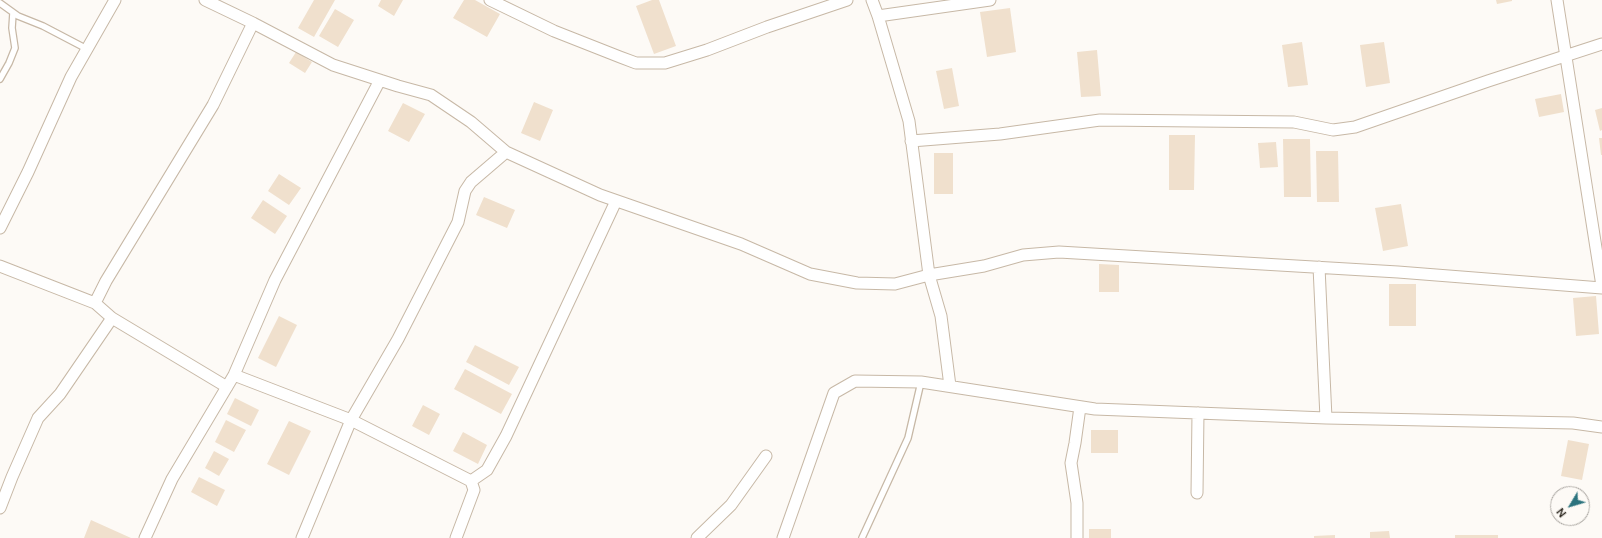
<!DOCTYPE html>
<html>
<head>
<meta charset="utf-8">
<style>
	body { margin:0 }
	#map { position:relative; width:1602px; height:538px; overflow:hidden; background:#fdfaf6; font-family:"DM Sans",sans-serif }
	canvas { display:block }
	.north { position:absolute; left:1550px; top:486px; width:40px; height:40px; box-sizing:border-box; background:#fdfaf6; border:1px solid #aca8a3; border-radius:50%; rotate:232deg; font-size:11px; font-weight:700; line-height:16px; text-align:center; color:#332e26 }
	.north::after { content:''; display:block; margin:auto; width:14px; height:18px; background:#2c737e; clip-path:polygon(50% 0,100% 100%,50% 72%,0 100%) }
</style>
</head>
<body>
<div id="map">
<canvas width="1602" height="538"></canvas>
<div class="north">N</div>
</div>
<script>
const context = document.querySelector('canvas').getContext('2d');
context.lineJoin = 'round';
function paint(path, color) {
  context.fillStyle = color;
  context.fill(path, 'evenodd');
}
function poly(rows) {
  const path = new Path2D();
  for (const r of rows) {
    path.moveTo(r[0], r[1]);
    for (let i = 2; i < r.length; i += 2) path.lineTo(r[i], r[i + 1]);
  }
  return path;
}
function stroke(path, color, width, dash) {
  context.strokeStyle = color;
  context.lineWidth = width;
  context.lineCap = dash ? 'butt' : 'round';
  context.setLineDash(dash || []);
  context.stroke(path);
}
const building = poly([
	[314,0,335,0,314,37,298,28],
	[381,0,403,0,394,16,378,6],
	[464,0,475,0,500,14,487,37,453,18],
	[652,0,659,0,676,46,654,54,636,6],
	[1496,0,1512,0,1512,1,1497,4],
	[1010,8,1016,52,987,57,980,12],
	[335,9,354,20,338,47,319,36],
	[1302,42,1308,85,1288,87,1282,45],
	[1384,42,1390,83,1366,87,1360,45],
	[1097,50,1101,96,1081,97,1077,52],
	[296,52,312,62,305,73,289,63],
	[952,68,959,106,944,109,936,71],
	[1561,94,1564,112,1539,117,1535,99],
	[534,102,553,110,540,141,521,133],
	[403,103,425,114,409,142,388,131],
	[1602,108,1602,130,1600,131,1595,110],
	[1169,135,1195,135,1194,190,1169,190],
	[1599,138,1602,138,1602,155,1601,155],
	[1283,139,1310,139,1311,197,1284,197],
	[1276,142,1278,167,1260,168,1258,143],
	[1316,151,1338,151,1339,202,1317,202],
	[934,153,953,153,953,194,934,194],
	[279,174,301,188,289,205,268,191],
	[484,197,515,210,507,228,476,215],
	[263,200,287,216,275,234,251,218],
	[1401,204,1408,246,1383,251,1375,208],
	[1099,264,1119,265,1119,292,1099,292],
	[1389,284,1416,284,1416,326,1389,326],
	[1596,296,1599,334,1576,336,1573,298],
	[279,316,297,325,276,367,258,358],
	[475,345,519,367,509,385,466,362],
	[465,369,512,394,501,414,454,389],
	[235,398,259,410,251,426,227,414],
	[423,405,440,414,429,435,412,426],
	[226,420,246,430,234,452,215,442],
	[289,421,311,431,289,475,267,464],
	[1091,430,1118,430,1118,453,1091,453],
	[463,432,487,445,478,464,453,451],
	[1568,440,1589,444,1582,480,1561,476],
	[214,451,229,459,219,476,205,468],
	[199,477,225,490,217,506,191,492],
	[91,520,131,538,84,538],
	[1089,529,1111,529,1111,538,1089,538],
	[1389,531,1390,538,1370,538,1370,532],
	[1335,535,1335,538,1314,538,1314,536],
	[1455,535,1498,535,1498,538,1455,538]
]);
const service = poly([
	[0,3,18,16,43,26,87,49],
	[0,79,9,63,15,48,12,28,13,13],
	[862,538,908,438,921,382]
]);
const minor = poly([
	[205,0,253,23,333,65,398,86,431,95,471,122,506,152,600,195,741,244,810,274,857,283,895,284,929,275,984,266,1023,255,1059,252,1398,272,1602,288],
	[490,0,554,31,620,57,636,63,665,63,707,50,767,27,847,0],
	[872,0,878,16,909,121,929,275,941,316,950,386],
	[1557,0,1602,286],
	[878,16,990,0],
	[911,141,1000,134,1100,120,1294,122,1333,130,1355,127,1488,81,1602,44],
	[0,228,28,172,71,77,115,0],
	[0,266,95,303,112,318,227,387],
	[1319,267,1326,418],
	[95,303,106,281,213,105,253,23],
	[234,375,351,420,471,481,474,490,456,538],
	[471,481,487,470,506,436,616,201],
	[1197,493,1198,413],
	[0,508,12,477,38,418,60,394,112,318],
	[145,538,172,479,234,375,275,280,380,80],
	[302,538,351,420,398,339,458,222,465,191,471,182,506,152],
	[697,538,731,505,766,456],
	[783,538,834,393,855,381,921,382,1095,409,1326,418,1573,423,1602,427],
	[1077,538,1077,503,1071,463,1075,443,1080,407]
]);
paint(building, '#f0e0cd');
stroke(service, '#c7b8a6', 8);
stroke(minor, '#c7b8a6', 13);
stroke(service, '#fff', 5.5);
stroke(minor, '#fff', 11);
</script>
</body>
</html>
